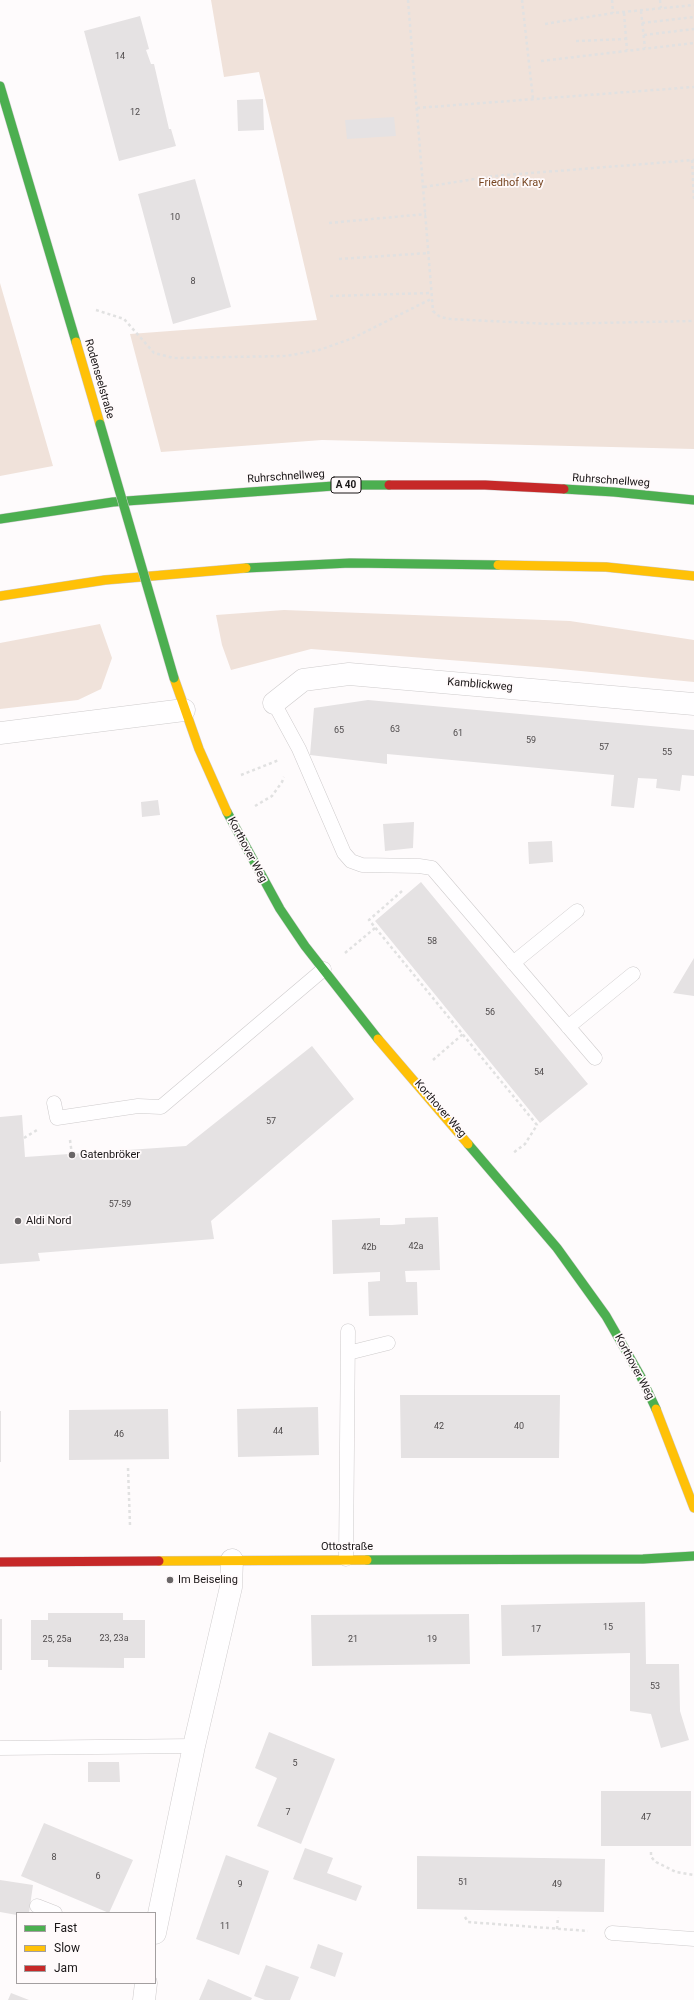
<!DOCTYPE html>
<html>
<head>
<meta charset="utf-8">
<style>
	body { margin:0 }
	#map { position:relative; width:694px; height:2000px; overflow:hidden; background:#fefbfc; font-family:Roboto,sans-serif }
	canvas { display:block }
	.legend { position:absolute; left:16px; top:1912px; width:140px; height:72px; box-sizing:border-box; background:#fffafb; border:1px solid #a39fa0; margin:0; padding:5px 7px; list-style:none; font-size:12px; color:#1a1617 }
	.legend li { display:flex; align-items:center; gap:8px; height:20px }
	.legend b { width:20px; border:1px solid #a39fa0 }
</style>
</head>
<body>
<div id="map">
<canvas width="694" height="2000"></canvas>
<ul class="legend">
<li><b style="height:5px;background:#4caf50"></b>Fast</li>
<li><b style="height:5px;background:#ffc107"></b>Slow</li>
<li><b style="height:5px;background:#c62828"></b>Jam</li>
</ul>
</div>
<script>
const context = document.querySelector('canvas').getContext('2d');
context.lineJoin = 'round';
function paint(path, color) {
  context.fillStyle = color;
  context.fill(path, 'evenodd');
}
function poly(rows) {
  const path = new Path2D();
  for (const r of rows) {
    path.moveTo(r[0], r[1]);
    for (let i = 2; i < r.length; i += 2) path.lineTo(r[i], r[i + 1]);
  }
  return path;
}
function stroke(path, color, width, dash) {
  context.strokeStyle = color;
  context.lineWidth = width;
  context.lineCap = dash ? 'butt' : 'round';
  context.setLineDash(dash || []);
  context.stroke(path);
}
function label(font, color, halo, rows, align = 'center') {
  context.font = font + ' Roboto,sans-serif';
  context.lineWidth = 3.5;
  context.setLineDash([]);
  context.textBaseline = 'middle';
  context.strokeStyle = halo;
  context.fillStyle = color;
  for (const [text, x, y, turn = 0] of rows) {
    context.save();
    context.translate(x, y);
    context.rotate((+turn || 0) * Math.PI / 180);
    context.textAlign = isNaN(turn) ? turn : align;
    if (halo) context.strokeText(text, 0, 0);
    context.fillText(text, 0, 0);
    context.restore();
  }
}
const green = poly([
	[211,0,694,0,694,449,322,440,161,452,130,334,317,320,259,72,224,77],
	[0,283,53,466,0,476],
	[284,610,570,621,694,640,694,682,550,668,311,649,231,670,222,645,216,615],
	[100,624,112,658,101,689,78,700,0,709,0,643]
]);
const building = poly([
	[140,16,149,49,146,50,151,64,154,64,169,129,171,129,176,146,119,161,84,31],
	[263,99,264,130,238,131,237,100],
	[394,117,396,136,347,139,345,120],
	[195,179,231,307,173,324,138,194],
	[368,700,694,730,694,776,682,775,680,791,656,788,657,779,638,778,634,808,611,806,614,775,387,754,387,764,310,755,314,708],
	[158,800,160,815,142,817,141,802],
	[414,822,413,848,385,851,383,824],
	[552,841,553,862,529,864,528,842],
	[421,882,588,1084,540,1123,375,921],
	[694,958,694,996,673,993],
	[312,1046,354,1099,211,1221,214,1239,38,1253,40,1261,0,1264,0,1117,22,1115,25,1157,186,1146],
	[438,1217,440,1270,405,1271,406,1282,417,1282,418,1315,369,1316,368,1282,380,1281,380,1272,333,1274,332,1220,380,1218,380,1225,392,1225,405,1224,405,1218],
	[400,1395,560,1395,559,1458,401,1458],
	[318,1407,319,1455,238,1457,237,1409],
	[168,1409,169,1459,69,1460,69,1410],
	[0,1411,1,1411,1,1462,0,1462],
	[645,1602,646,1664,679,1664,680,1711,689,1740,661,1748,651,1714,630,1711,630,1653,502,1656,501,1605],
	[48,1613,123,1613,123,1620,145,1620,145,1658,124,1658,124,1668,48,1667,48,1660,31,1660,31,1620,48,1620],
	[469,1614,470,1664,312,1666,311,1615],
	[0,1619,2,1619,2,1670,0,1670],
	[269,1732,335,1759,301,1844,257,1826,277,1778,255,1768],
	[88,1762,119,1762,120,1782,88,1782],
	[601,1791,691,1791,691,1846,601,1846],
	[44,1823,133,1860,109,1913,21,1876],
	[305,1848,333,1858,327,1873,362,1886,356,1901,293,1879],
	[226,1855,269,1871,239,1955,196,1939],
	[417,1856,605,1859,604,1912,417,1909],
	[0,1880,33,1885,29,1913,17,1913,17,1915,0,1912],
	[318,1944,343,1953,335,1977,310,1968],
	[266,1965,299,1977,290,2000,265,2000,254,1996],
	[208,1979,252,1998,251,2000,199,2000],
	[11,1993,29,2000,8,2000]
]);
const path = poly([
	[408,0,433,311,440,317,450,319,550,324,694,321],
	[522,0,533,99],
	[612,0,613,13],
	[660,0,661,8],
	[641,11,645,48],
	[624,13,627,50],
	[642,23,694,17],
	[545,24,613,13,694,5],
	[644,35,694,29],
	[576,41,627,39],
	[541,61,694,43],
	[417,108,694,87],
	[692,160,694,201],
	[424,187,494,176,694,160],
	[329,223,426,214],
	[339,259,429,253],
	[330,296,431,293],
	[96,310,124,319,154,353,174,358,286,356,319,350,353,338,431,299],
	[241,775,279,760],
	[255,806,272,796,282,782,284,777],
	[402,891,369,920,537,1125,525,1144,513,1153],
	[345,953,375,928],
	[433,1060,463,1034],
	[24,1138,37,1130],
	[70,1140,72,1155],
	[128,1468,130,1525],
	[651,1852,651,1857,656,1862,676,1872,694,1875],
	[465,1917,468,1922,588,1931],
	[557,1929,558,1917]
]);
const lane = poly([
	[274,703,299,749,344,853,351,861,362,865,419,866,432,868,595,1058],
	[513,963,577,911],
	[568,1027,633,974],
	[54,1103,57,1118,138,1106,161,1107,324,969],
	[348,1353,388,1343],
	[346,1559,348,1331],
	[0,1748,194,1746],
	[37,1906,55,1913],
	[612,1933,694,1939]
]);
const street = poly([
	[274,703,303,680,349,674,694,704],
	[0,733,184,710],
	[155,1933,194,1746,231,1587,232,1560],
	[144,2000,146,1983]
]);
const fast = poly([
	[0,86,76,342],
	[564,489,614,492,694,500],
	[0,519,113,502,347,485,389,485],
	[246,568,350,563,498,565],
	[227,812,280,909,305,946,378,1039],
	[468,1144,557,1248,606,1316,641,1377,656,1409],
	[367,1560,643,1559,694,1556]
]);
const slow = poly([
	[76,342,100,424],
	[498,565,606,567,694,576],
	[0,596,105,580,246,568],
	[174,678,199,749,227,812],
	[378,1039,468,1144],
	[656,1409,694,1508],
	[159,1561,367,1560]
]);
const jam = poly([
	[389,485,485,485,564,489],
	[0,1562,159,1561]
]);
const fastBridge = poly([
	[100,424,174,678]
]);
const markers = [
	[72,1155,4,"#6a6667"],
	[18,1221,4,"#6a6667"],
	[170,1580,4,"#6a6667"]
];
const numberNames = [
	["14",120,57],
	["12",135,113],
	["10",175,218],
	["8",193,282],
	["63",395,730],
	["65",339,731],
	["61",458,734],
	["59",531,741],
	["57",604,748],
	["55",667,753],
	["58",432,942],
	["56",490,1013],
	["54",539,1073],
	["57",271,1122],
	["57-59",120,1205],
	["42a",416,1247],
	["42b",369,1248],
	["42",439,1427],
	["40",519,1427],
	["44",278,1432],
	["46",119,1435],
	["15",608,1628],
	["17",536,1630],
	["23, 23a",114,1639],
	["25, 25a",57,1640],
	["21",353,1640],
	["19",432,1640],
	["53",655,1687],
	["5",295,1764],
	["7",288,1813],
	["47",646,1818],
	["8",54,1858],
	["6",98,1877],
	["51",463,1883],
	["9",240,1885],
	["49",557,1885],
	["11",225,1927]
];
const shields = [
	[346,485,30]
];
const shieldNames = [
	["A 40",346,485]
];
const parkNames = [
	["Friedhof Kray",511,183]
];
const streetNames = [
	["Rodenseelstraße",99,379,74],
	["Ruhrschnellweg",286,477,-4],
	["Ruhrschnellweg",611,481,4],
	["Kamblickweg",480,685,5],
	["Korthover Weg",247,850,62],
	["Korthover Weg",440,1109,49],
	["Korthover Weg",634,1367,62],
	["Ottostraße",347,1547]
];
const poiNames = [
	["Gatenbröker",80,1155],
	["Aldi Nord",26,1221],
	["Im Beiseling",178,1580]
];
paint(green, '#f0e2da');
paint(building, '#e5e2e3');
stroke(lane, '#cecbcc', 15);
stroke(street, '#cecbcc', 23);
stroke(fast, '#cecbcc', 10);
stroke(slow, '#cecbcc', 10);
stroke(jam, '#cecbcc', 10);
stroke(path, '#e1e1e1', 2.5, [3, 3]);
stroke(lane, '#fffeff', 14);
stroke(street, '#fffeff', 22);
stroke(fast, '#4caf50', 9);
stroke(slow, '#ffc107', 9);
stroke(jam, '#c62828', 9);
stroke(fastBridge, '#cecbcc', 10, []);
stroke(fastBridge, '#4caf50', 9);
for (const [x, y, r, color] of markers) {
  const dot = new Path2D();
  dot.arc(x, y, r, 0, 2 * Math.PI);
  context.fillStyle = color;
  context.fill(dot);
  stroke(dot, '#fffafb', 1.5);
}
label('9px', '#4e4a4b', null, numberNames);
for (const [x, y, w] of shields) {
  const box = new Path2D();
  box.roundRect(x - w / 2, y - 8, w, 16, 3);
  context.fillStyle = '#fffafb';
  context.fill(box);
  stroke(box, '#1a1617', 1);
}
label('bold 10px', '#1a1617', null, shieldNames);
label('11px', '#784723', '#fffafb', parkNames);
label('11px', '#1a1617', '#fffafb', streetNames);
label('11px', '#1a1617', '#fffafb', poiNames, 'left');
</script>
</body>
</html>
